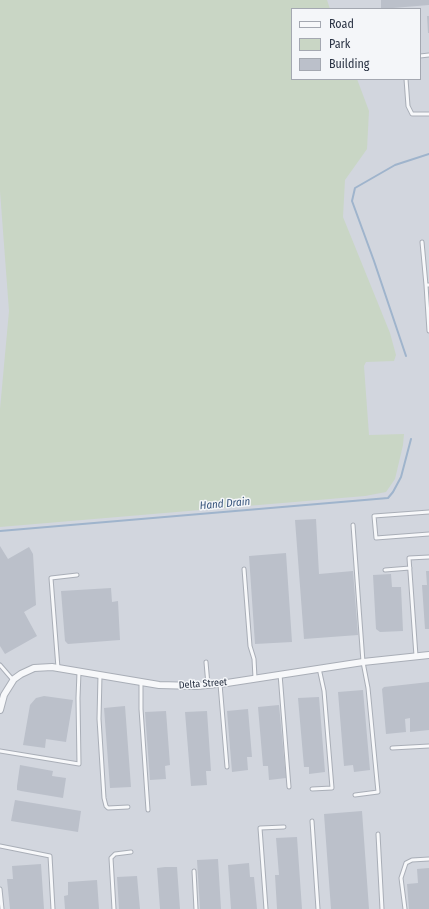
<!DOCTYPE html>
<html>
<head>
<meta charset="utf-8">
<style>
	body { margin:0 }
	#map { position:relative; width:429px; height:909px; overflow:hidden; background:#e4e7ec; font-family:"Fira Sans Condensed",sans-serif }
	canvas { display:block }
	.legend { position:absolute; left:291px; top:8px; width:130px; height:72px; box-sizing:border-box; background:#f4f6f9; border:1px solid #a4a8b1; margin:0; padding:5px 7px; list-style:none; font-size:12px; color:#2b3445 }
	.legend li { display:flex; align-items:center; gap:8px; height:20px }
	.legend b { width:20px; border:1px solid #a4a8b1 }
</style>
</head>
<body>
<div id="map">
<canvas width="429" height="909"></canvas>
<ul class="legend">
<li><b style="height:5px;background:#f7f8fa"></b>Road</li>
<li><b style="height:11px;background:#c9d6c5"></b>Park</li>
<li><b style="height:11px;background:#bbc0ca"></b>Building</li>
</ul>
</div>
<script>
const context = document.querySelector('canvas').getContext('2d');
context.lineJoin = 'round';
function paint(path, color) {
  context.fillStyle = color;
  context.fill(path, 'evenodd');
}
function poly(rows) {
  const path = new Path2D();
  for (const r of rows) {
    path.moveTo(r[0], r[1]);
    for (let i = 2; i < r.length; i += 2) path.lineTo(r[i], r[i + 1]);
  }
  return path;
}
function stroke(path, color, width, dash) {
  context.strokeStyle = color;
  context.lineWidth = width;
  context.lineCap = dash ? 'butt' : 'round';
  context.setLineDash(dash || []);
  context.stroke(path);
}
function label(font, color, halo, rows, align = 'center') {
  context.font = font + ' "Fira Sans Condensed",sans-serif';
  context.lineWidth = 3;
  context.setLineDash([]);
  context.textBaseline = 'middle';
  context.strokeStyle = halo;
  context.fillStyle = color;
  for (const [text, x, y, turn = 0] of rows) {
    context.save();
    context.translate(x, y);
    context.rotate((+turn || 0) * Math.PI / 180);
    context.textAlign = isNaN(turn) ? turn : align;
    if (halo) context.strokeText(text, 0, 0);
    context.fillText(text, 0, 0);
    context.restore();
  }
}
const built = poly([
	[0,0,429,0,429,909,0,909],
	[292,9,420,9,420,79,292,79]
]);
const green = poly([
	[0,0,327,0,330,9,292,9,292,79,357,79,369,111,367,149,345,180,343,217,390,333,396,355,394,361,366,362,364,366,369,435,404,434,403,445,395,479,386,492,365,496,0,527,0,409,9,311,0,191]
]);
const stream = poly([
	[406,356,374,261,352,201,355,188,395,165,429,154],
	[0,531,388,498,393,492,401,477,411,439]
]);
const building = poly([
	[381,0,429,0,429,5,381,9],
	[427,16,429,16,429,33,428,33],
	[316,519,319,574,353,571,358,635,304,639,295,520],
	[0,546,8,559,29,547,33,554,36,605,24,612,37,636,5,654,0,646],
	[286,553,292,642,255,644,249,556],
	[426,571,429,571,429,629,425,629,422,585,427,585],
	[391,574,392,587,401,587,403,631,380,632,376,629,373,575],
	[111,588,112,602,118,601,120,640,68,644,65,641,61,591],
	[429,682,429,730,410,732,410,718,405,719,406,732,386,734,382,689,384,687],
	[363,690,370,770,354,772,353,765,344,766,338,692],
	[44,696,73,700,66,742,46,739,45,748,23,745,30,705,36,698],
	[319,697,325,772,309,774,309,767,304,767,298,698],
	[279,705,286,778,269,780,268,766,263,766,258,707],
	[125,706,131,787,110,788,104,708],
	[248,709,252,757,247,757,248,770,232,772,227,711],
	[166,711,170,765,165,766,166,779,150,780,145,712],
	[207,711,211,771,206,771,207,785,191,786,185,712],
	[20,765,53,771,52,776,66,778,63,798,21,791,17,790,17,786],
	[15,800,81,811,78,832,11,821],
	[362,811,369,909,331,909,324,814],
	[297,837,302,909,277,909,275,875,279,875,276,838],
	[218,859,221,909,200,909,197,860],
	[249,863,250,877,254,877,257,909,231,909,228,865],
	[41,864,44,909,10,909,7,879,13,879,12,866],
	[165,867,177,867,180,909,160,909,157,868],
	[429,868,429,909,409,909,407,884,418,883,417,869],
	[137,876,140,909,119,909,117,877],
	[97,880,99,909,65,909,64,896,68,895,68,882]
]);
const lane = poly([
	[420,56,429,55],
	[406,79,408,106,412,114,429,114],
	[422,242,426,285,429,285],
	[426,285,429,331],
	[429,512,374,516,376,538,429,534],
	[353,525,363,662,368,688,378,792,355,795],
	[244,569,250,646,254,659,255,678],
	[385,570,410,568],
	[416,656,409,558,429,557],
	[206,662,208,685],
	[0,665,13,680],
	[58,668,51,578,77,575],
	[280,674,289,787],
	[100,675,99,719,104,798,106,806,108,808,128,807],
	[141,682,141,709,148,810],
	[220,684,227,767],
	[392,748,429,746],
	[0,751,79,764,78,698,79,672],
	[312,789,332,788,324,691,319,668],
	[312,821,318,909],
	[378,834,382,909],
	[0,846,50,856,53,909],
	[194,871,196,909],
	[0,889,2,909],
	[114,909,111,858,115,854,131,852],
	[266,909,260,828,284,827],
	[405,909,401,878,406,863,412,860,429,859]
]);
const street = poly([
	[0,710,4,695,14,679,21,674,34,668,52,667,159,685,197,686,227,683,363,662,429,655]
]);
const streetNames = [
	["Delta Street",203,684,-4]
];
const waterNames = [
	["Hand Drain",225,504,-5]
];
paint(built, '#d2d6de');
paint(green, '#c9d6c5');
stroke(stream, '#9fb4cc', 2);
paint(building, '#bbc0ca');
stroke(lane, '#a9aeb7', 5);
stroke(street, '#a9aeb7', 8);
stroke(lane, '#f7f8fa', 3);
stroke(street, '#f7f8fa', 6);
label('10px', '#2b3445', '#f4f6f9', streetNames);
label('italic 11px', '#34527a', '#f4f6f9', waterNames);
</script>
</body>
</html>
